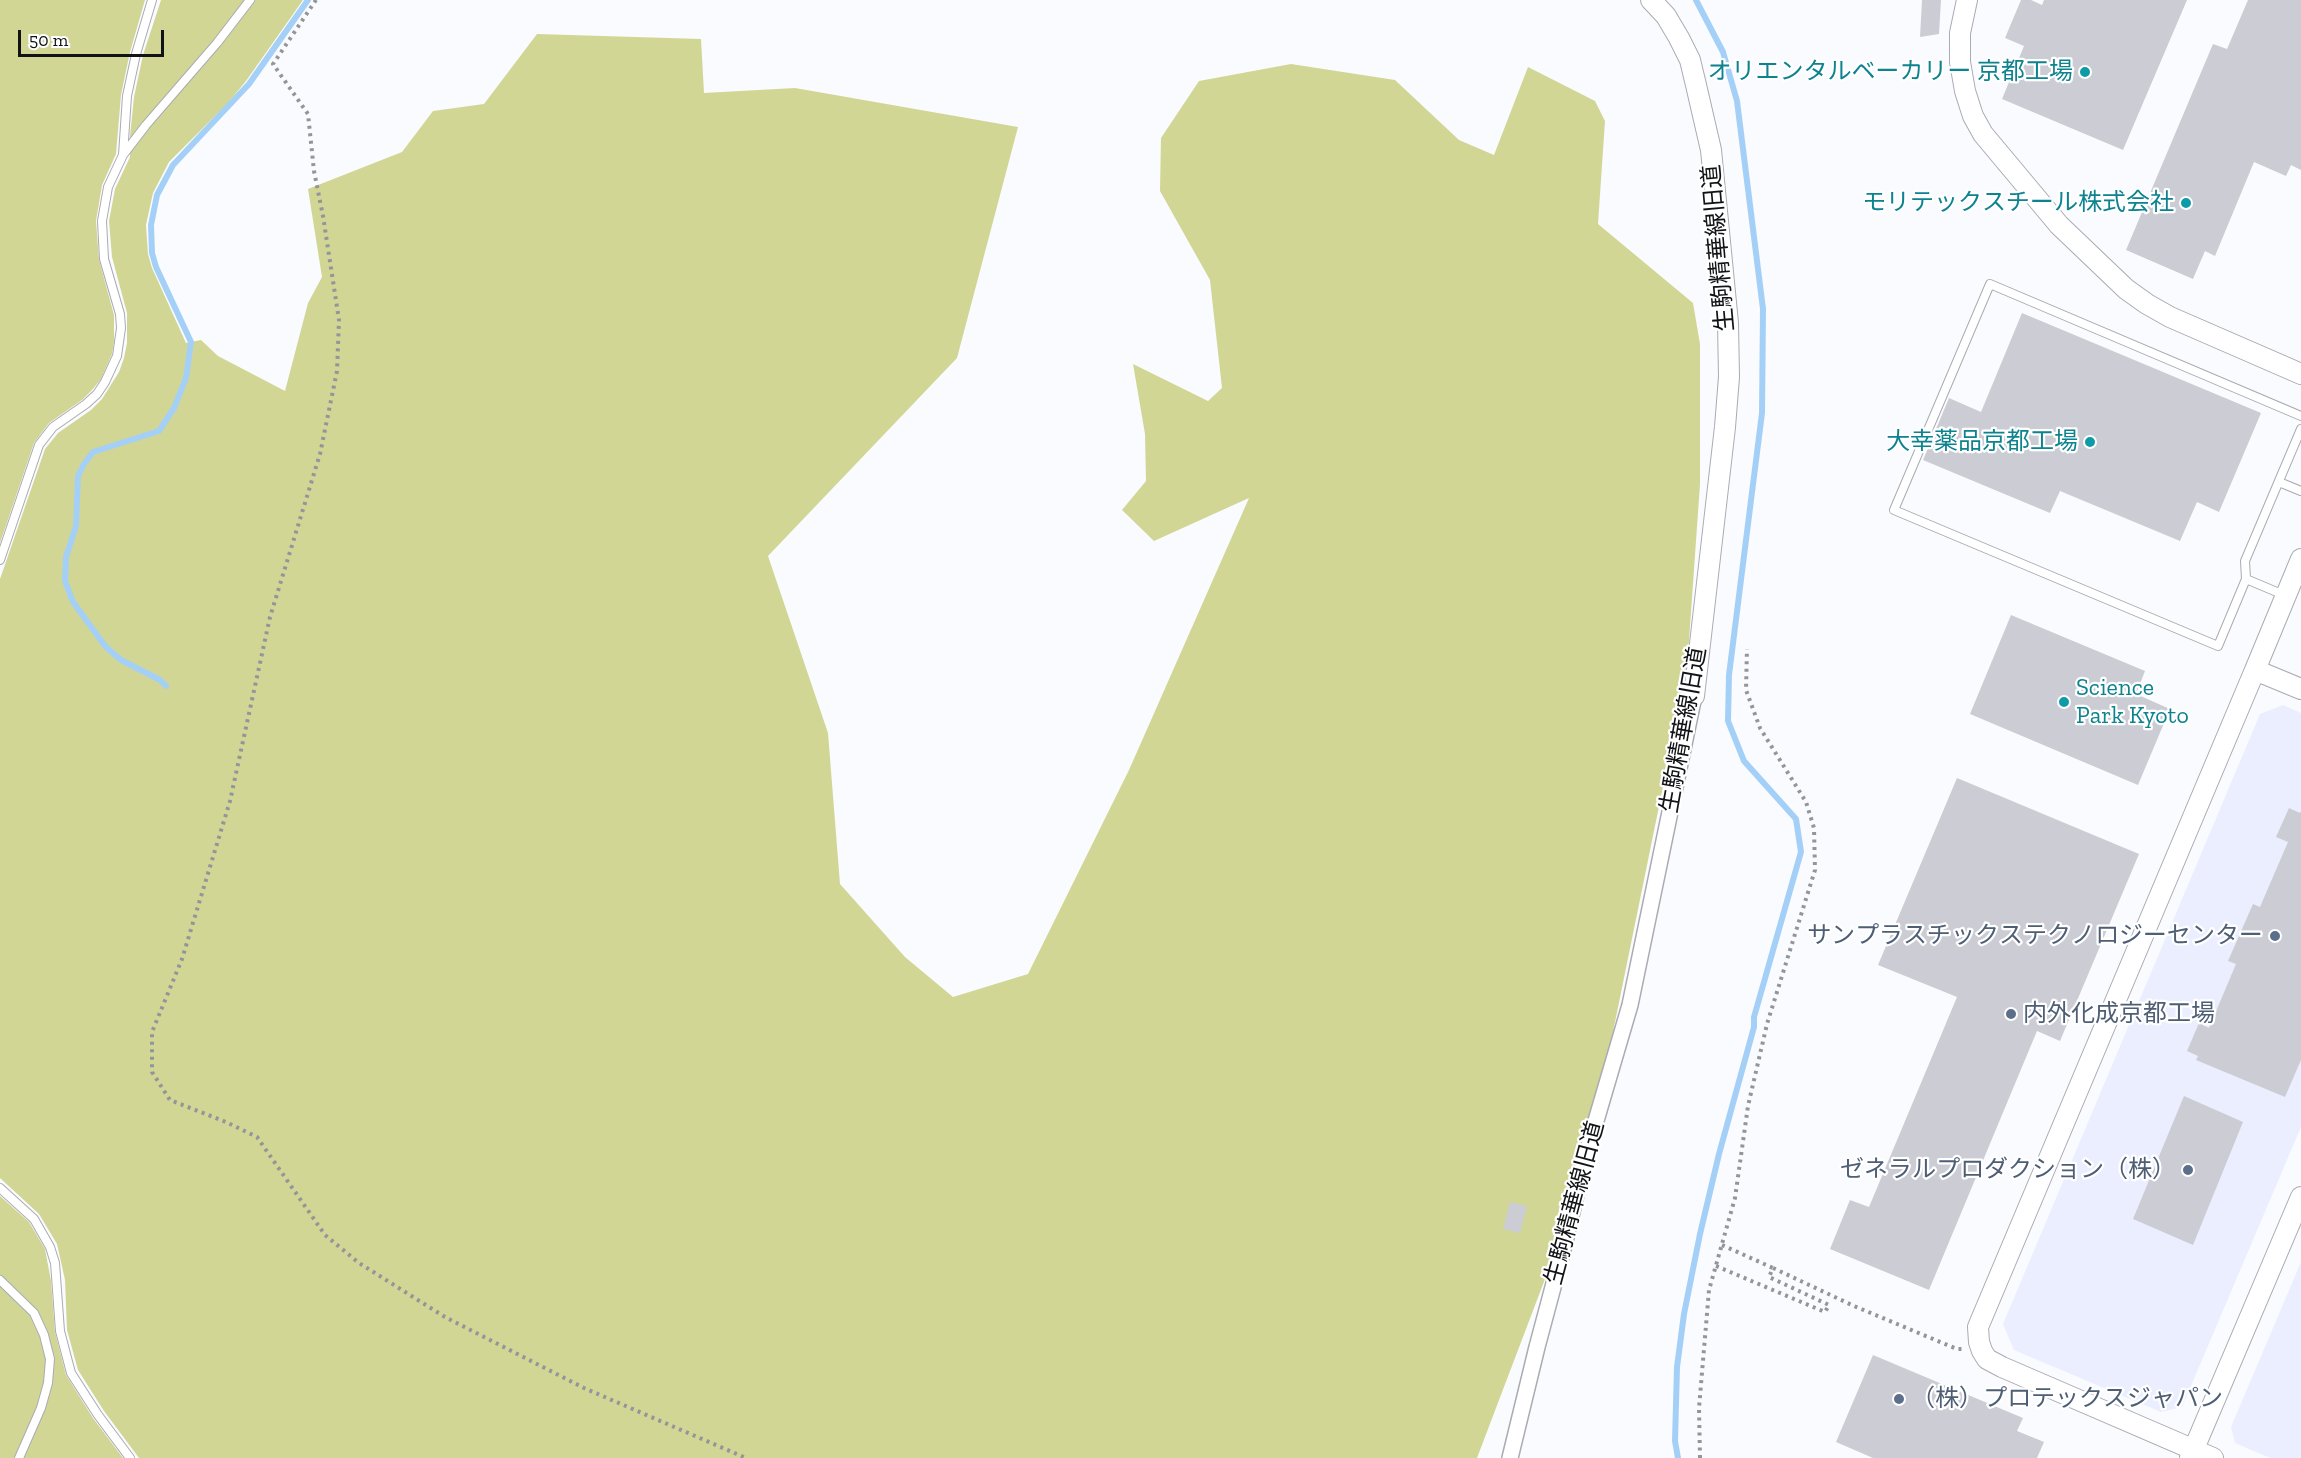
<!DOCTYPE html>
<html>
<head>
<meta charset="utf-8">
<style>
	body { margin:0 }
	#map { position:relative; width:2301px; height:1458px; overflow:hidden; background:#fafbfe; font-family:"Zilla Slab",serif }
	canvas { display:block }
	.scale { position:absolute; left:18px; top:30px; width:146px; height:27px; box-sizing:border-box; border:3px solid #121316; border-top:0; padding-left:8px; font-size:18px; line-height:21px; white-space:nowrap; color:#121316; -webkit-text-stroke:4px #fff; paint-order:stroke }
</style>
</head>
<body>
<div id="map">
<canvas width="2301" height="1458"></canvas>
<div class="scale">50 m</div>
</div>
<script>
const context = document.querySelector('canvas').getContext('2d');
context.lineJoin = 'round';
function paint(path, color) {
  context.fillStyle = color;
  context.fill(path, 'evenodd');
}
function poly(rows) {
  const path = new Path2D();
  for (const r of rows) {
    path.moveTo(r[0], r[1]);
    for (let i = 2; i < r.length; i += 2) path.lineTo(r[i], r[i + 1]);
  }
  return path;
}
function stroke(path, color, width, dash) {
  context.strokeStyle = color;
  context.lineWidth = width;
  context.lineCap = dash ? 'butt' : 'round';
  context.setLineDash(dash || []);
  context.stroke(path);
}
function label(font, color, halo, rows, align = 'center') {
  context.font = font + ' "Zilla Slab","Noto Sans JP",serif';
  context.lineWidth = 4.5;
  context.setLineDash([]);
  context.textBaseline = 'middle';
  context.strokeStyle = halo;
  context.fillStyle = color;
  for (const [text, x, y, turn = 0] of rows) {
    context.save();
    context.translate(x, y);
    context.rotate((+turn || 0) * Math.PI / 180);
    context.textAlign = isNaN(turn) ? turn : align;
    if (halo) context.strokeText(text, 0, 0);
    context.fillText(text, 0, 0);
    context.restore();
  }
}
const built = poly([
	[2283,705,2301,713,2301,1127,2182,1407,2161,1412,2014,1350,2003,1324,2260,714],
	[2301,1262,2301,1458,2270,1458,2235,1443,2231,1427]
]);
const green = poly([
	[0,0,145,0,130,52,121,95,116,154,102,185,96,221,99,260,114,315,114,341,112,354,101,379,92,390,82,400,49,423,34,443,0,543],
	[161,0,303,0,246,81,227,104,169,162,153,193,146,225,148,254,152,268,186,343,201,340,218,356,285,391,308,303,322,277,308,189,402,152,433,111,484,104,537,34,701,39,704,93,795,88,1018,127,957,358,768,556,828,733,840,884,905,957,953,997,1028,974,1129,770,1249,498,1154,541,1122,510,1146,481,1145,434,1133,364,1208,401,1222,388,1210,280,1160,191,1161,138,1199,81,1291,64,1395,80,1459,140,1494,155,1528,67,1595,101,1605,121,1598,224,1693,303,1700,344,1700,484,1687,669,1583,1179,1477,1458,139,1458,104,1411,78,1370,67,1330,65,1280,57,1244,39,1214,0,1178,0,579,45,449,58,433,91,410,102,399,119,372,124,358,127,343,127,313,112,257,109,221,115,189,130,157,130,136,134,97,143,55],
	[0,1196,29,1222,45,1249,51,1281,55,1332,66,1375,93,1418,123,1458,0,1458]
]);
const stream = poly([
	[166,686,160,680,121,660,105,646,73,602,65,581,66,557,76,526,78,476,84,464,93,452,159,431,174,408,186,378,191,342,156,267,152,253,151,225,157,195,173,165,249,84,308,0],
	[1678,1458,1675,1441,1677,1367,1684,1314,1700,1234,1719,1154,1754,1027,1754,1017,1801,852,1796,819,1744,761,1728,721,1729,675,1762,413,1763,309,1737,101,1723,52,1696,0]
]);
const building = poly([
	[1922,0,1941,0,1939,34,1920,37],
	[2021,0,2031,0,2042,5,2044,0,2187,0,2123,150,2002,99,2024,46,2005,38],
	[2248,0,2301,0,2301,170,2291,165,2286,176,2254,162,2215,256,2205,251,2193,279,2126,250,2213,44,2227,49],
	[2022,313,2261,413,2219,512,2197,502,2180,541,2060,491,2050,513,1923,460,1949,398,1981,412],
	[2011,615,2145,671,2136,694,2170,709,2138,785,1970,714],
	[1957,778,2139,854,2060,1041,2037,1031,1929,1290,1830,1249,1850,1200,1869,1207,1957,997,1878,965],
	[2289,808,2300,813,2301,811,2301,1060,2285,1097,2196,1060,2198,1056,2187,1051,2199,1023,2209,1028,2236,964,2228,961,2253,904,2260,907,2288,842,2276,837],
	[2184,1096,2243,1122,2193,1245,2133,1219],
	[1510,1202,1527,1206,1520,1233,1503,1229],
	[1873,1355,2023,1418,2017,1431,2044,1442,2037,1458,1873,1458,1836,1442]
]);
const path = poly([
	[316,0,273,64,308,114,314,171,323,216,339,320,337,371,320,454,270,617,230,801,182,959,152,1032,152,1072,170,1100,226,1122,257,1137,325,1235,359,1263,445,1317,584,1388,746,1458],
	[1722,1245,1773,1268],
	[1716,1266,1825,1312,1829,1305,1769,1277,1773,1268,1854,1306,1957,1349,1963,1349],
	[1700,1458,1699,1408,1709,1290,1735,1198,1748,1106,1767,1024,1815,870,1814,828,1806,802,1760,728,1746,690,1747,649]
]);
const service = poly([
	[123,155,146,125,217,43,250,0],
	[2301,416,1990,284,1894,510,2218,646,2246,579,2245,561,2301,429],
	[2279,482,2301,491],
	[0,560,39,445,53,427,86,404,97,394,105,382,117,356,121,328,120,314,104,259,102,221,108,187,123,155,127,96,136,54,152,0],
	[2246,579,2284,595],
	[0,1188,34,1219,50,1247,55,1263,60,1331,71,1373,98,1415,130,1458],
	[0,1280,34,1313,44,1335,50,1359,48,1383,41,1408,19,1458]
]);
const minor = poly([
	[1510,1458,1537,1347,1564,1246,1583,1165,1630,1005,1694,696]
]);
const tertiary = poly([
	[1651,0,1666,16,1679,38,1690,60,1696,85,1711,150,1728,323,1729,377,1725,427,1694,696],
	[1967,0,1960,33,1960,62,1965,91,1973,116,1983,134,2059,225,2126,289,2147,304,2170,317,2301,374],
	[2255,670,2301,559],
	[2190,1458,2301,1197],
	[2213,1458,2002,1367,1987,1359,1982,1351,1979,1342,1978,1327,2255,670,2301,689]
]);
const markers = [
	[2085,72,6,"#0f9aa8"],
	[2186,203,6,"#0f9aa8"],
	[2090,442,6,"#0f9aa8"],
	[2064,702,6,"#0f9aa8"],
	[2275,936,6,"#5c6f8a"],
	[2011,1014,6,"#5c6f8a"],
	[2188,1170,6,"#5c6f8a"],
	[1899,1399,6,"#5c6f8a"]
];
const cultureNames = [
	["オリエンタルベーカリー 京都工場",2073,72],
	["モリテックスチール株式会社",2174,203],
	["大幸薬品京都工場",2078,442],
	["Science",2076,688,"left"],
	["Park Kyoto",2076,716,"left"]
];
const streetNames = [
	["生駒精華線旧道",1719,248,-95],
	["生駒精華線旧道",1684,730,-80],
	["生駒精華線旧道",1575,1203,-75]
];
const serviceNames = [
	["サンプラスチックステクノロジーセンター",2263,936],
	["内外化成京都工場",2023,1014,"left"],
	["ゼネラルプロダクション（株）",2176,1170],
	["（株）プロテックスジャパン",1911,1399,"left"]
];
paint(built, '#ebeefe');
paint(green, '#d2d695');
stroke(stream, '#a4d0f7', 6);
paint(building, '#ccccd4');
stroke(service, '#aaabb3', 10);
stroke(minor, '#aaabb3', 18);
stroke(tertiary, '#aaabb3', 22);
stroke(path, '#949598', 4, [3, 4.5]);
stroke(service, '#fff', 8);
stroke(minor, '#fff', 15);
stroke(tertiary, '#fff', 20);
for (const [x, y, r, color] of markers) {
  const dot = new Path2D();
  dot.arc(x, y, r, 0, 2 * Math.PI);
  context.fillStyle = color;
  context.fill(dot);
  stroke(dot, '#fff', 2);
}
label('24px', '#0d838f', '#fff', cultureNames, 'right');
label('24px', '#121316', '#fff', streetNames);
label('24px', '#4e5e75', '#fff', serviceNames, 'right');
</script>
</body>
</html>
